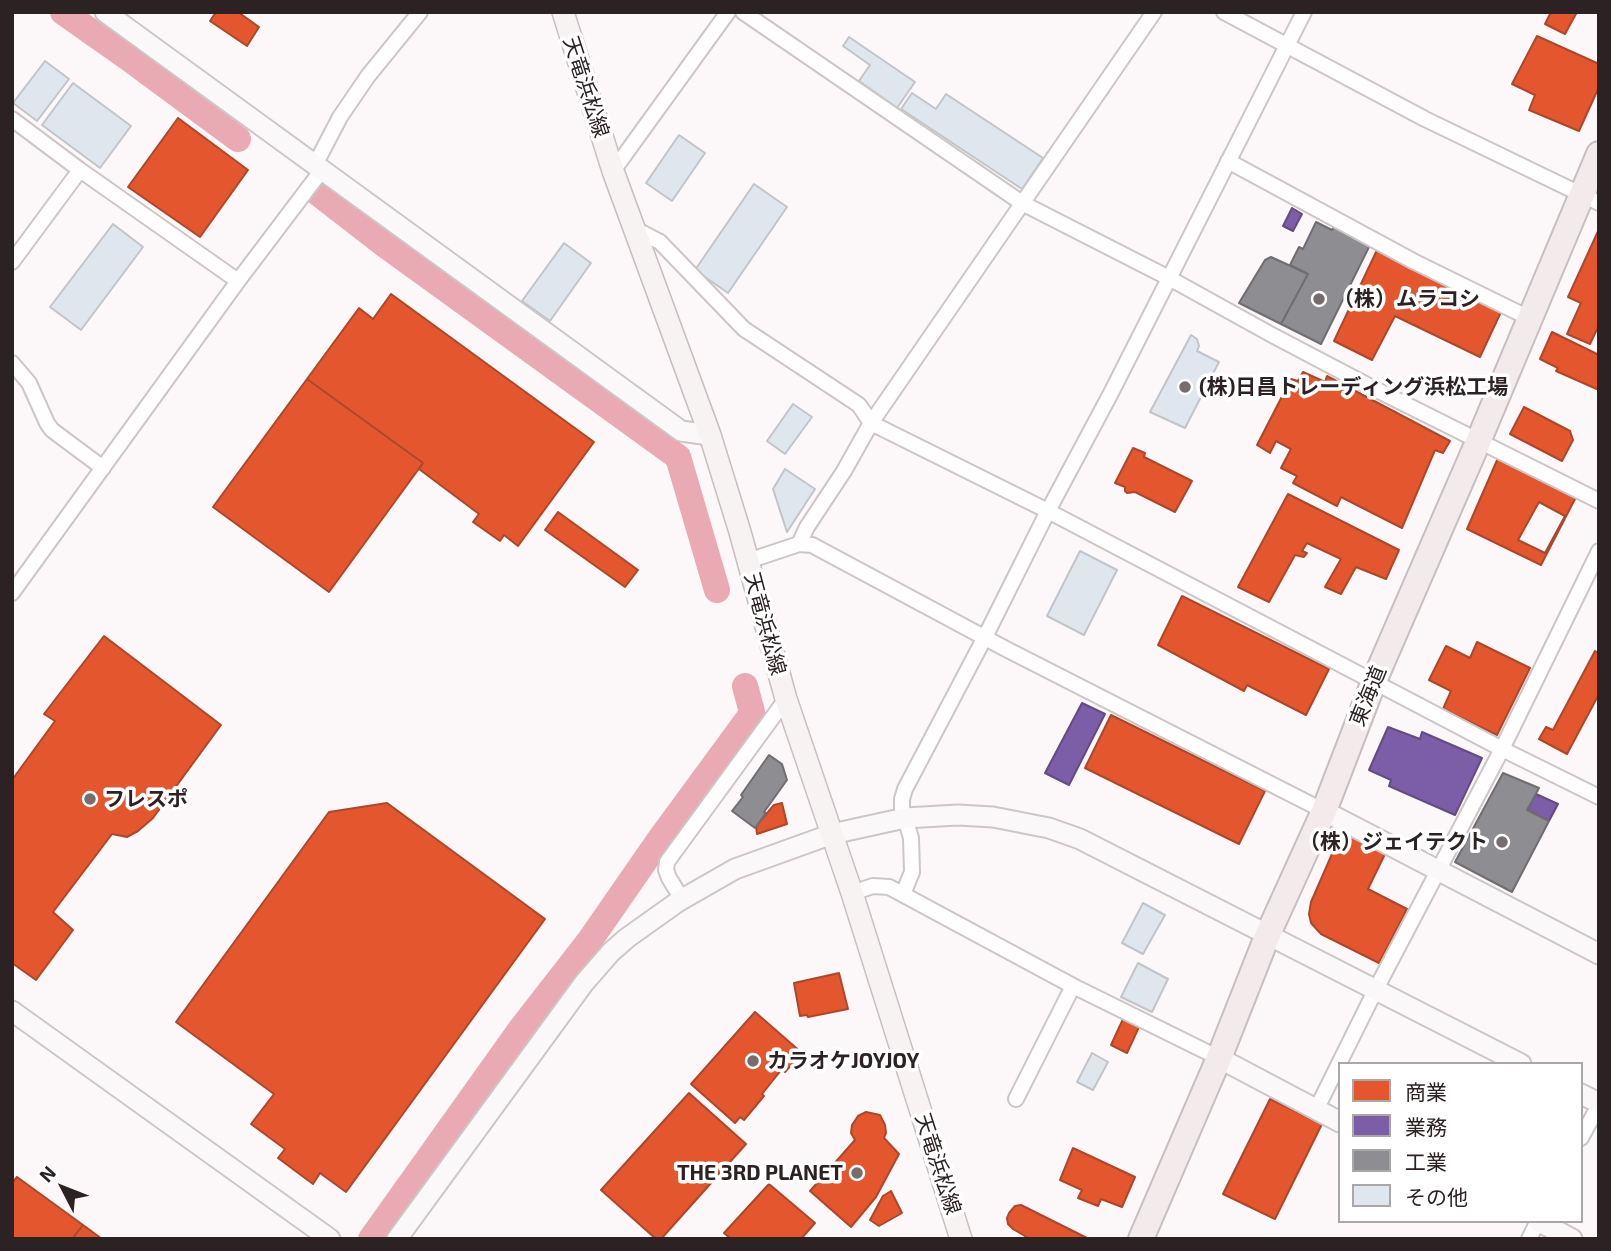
<!DOCTYPE html>
<html>
<head>
<meta charset="utf-8">
<style>
	body { margin:0 }
	#map { position:relative; width:1611px; height:1251px; overflow:hidden; background:#fcf8f9; font-family:"Exo 2","Noto Sans JP",sans-serif }
	canvas { display:block }
	.frame { position:absolute; inset:0; border:14px solid #2c2223; pointer-events:none }
	.legend { position:absolute; left:1338px; top:1062px; width:245px; height:161px; box-sizing:border-box; background:#fff; border:2px solid #aba7a7; margin:0; padding:9px 12px; list-style:none; font-size:21px; color:#2c2223 }
	.legend li { display:flex; align-items:center; gap:14px; height:35px }
	.legend b { width:35px; border:2px solid #aba7a7 }
	.north { position:absolute; left:28px; top:1153px; width:70px; height:70px; -webkit-text-stroke:5px #fff; paint-order:stroke; rotate:312deg; font-size:19px; font-weight:700; line-height:28px; text-align:center; color:#2c2223 }
	.north::after { content:''; display:block; margin:auto; width:24px; height:32px; background:#2c2223; clip-path:polygon(50% 0,100% 100%,50% 72%,0 100%) }
</style>
</head>
<body>
<div id="map">
<canvas width="1611" height="1251"></canvas>
<div class="frame"></div>
<ul class="legend">
<li><b style="height:19px;background:#e4572e"></b>商業</li>
<li><b style="height:19px;background:#7b5ea7"></b>業務</li>
<li><b style="height:19px;background:#8d8d92"></b>工業</li>
<li><b style="height:19px;background:#e0e6ed"></b>その他</li>
</ul>
<div class="north">N</div>
</div>
<script>
const context = document.querySelector('canvas').getContext('2d');
context.lineJoin = 'round';
function paint(path, color) {
  context.fillStyle = color;
  context.fill(path, 'evenodd');
}
function poly(rows) {
  const path = new Path2D();
  for (const r of rows) {
    path.moveTo(r[0], r[1]);
    for (let i = 2; i < r.length; i += 2) path.lineTo(r[i], r[i + 1]);
  }
  return path;
}
function stroke(path, color, width, dash) {
  context.strokeStyle = color;
  context.lineWidth = width;
  context.lineCap = dash ? 'butt' : 'round';
  context.setLineDash(dash || []);
  context.stroke(path);
}
function label(font, color, halo, rows, align = 'center') {
  context.font = font + ' "Exo 2","Noto Sans JP",sans-serif';
  context.lineWidth = 7;
  context.setLineDash([]);
  context.textBaseline = 'middle';
  context.strokeStyle = halo;
  context.fillStyle = color;
  for (const [text, x, y, turn = 0] of rows) {
    context.save();
    context.translate(x, y);
    context.rotate((+turn || 0) * Math.PI / 180);
    context.textAlign = isNaN(turn) ? turn : align;
    if (halo) context.strokeText(text, 0, 0);
    context.fillText(text, 0, 0);
    context.restore();
  }
}
const shops = poly([
	[216,12,238,12,259,27,247,46,210,21,216,12],
	[1551,12,1577,12,1565,34,1545,24,1551,12],
	[1537,36,1599,64,1599,87,1579,131,1529,110,1535,95,1512,84,1537,36],
	[178,118,248,170,200,237,128,187,178,118],
	[1599,229,1599,325,1590,344,1567,334,1581,303,1568,297,1599,229],
	[1377,250,1501,312,1480,357,1395,316,1372,360,1334,341,1377,250],
	[391,294,594,442,518,546,504,535,500,541,473,522,479,514,419,469,423,463,307,379,359,308,373,319,391,294],
	[1552,332,1599,355,1599,390,1556,371,1558,368,1540,359,1552,332],
	[1303,372,1325,382,1327,376,1450,441,1443,453,1435,450,1402,528,1341,497,1337,506,1293,483,1297,476,1281,468,1291,449,1276,441,1270,453,1257,445,1291,379,1298,381,1303,372],
	[307,379,423,463,329,592,213,507,307,379],
	[1524,407,1570,431,1573,440,1562,461,1510,434,1524,407],
	[1133,448,1145,453,1144,457,1192,481,1175,512,1135,492,1127,493,1125,491,1125,487,1115,483,1133,448],
	[1498,458,1576,497,1541,565,1467,529,1498,458],
	[1288,494,1399,550,1386,579,1356,567,1341,594,1325,587,1341,559,1307,543,1302,551,1307,553,1304,557,1295,555,1269,602,1238,587,1288,494],
	[1539,502,1565,516,1545,553,1518,540,1539,502],
	[558,512,638,570,625,587,545,530,558,512],
	[1182,596,1329,669,1306,715,1247,685,1244,691,1158,645,1182,596],
	[104,636,221,725,153,818,138,831,127,837,112,834,53,912,73,930,36,980,12,963,12,780,55,721,44,714,104,636],
	[1477,642,1530,668,1497,735,1443,709,1451,691,1429,680,1446,646,1470,658,1477,642],
	[1595,651,1599,654,1599,694,1567,754,1539,739,1546,727,1553,730,1595,651],
	[1111,715,1265,791,1239,844,1085,768,1111,715],
	[387,803,545,919,346,1192,320,1173,313,1184,278,1158,285,1149,251,1124,274,1094,176,1022,329,812,387,803],
	[782,803,787,824,757,834,756,826,774,805,782,803],
	[1348,835,1385,854,1368,889,1407,909,1379,963,1321,934,1311,923,1309,914,1311,902,1339,838,1348,835],
	[839,973,848,1009,808,1017,807,1015,800,1016,794,983,839,973],
	[755,1012,802,1053,785,1072,782,1069,762,1094,764,1096,744,1120,740,1117,735,1123,691,1084,755,1012],
	[1123,1019,1139,1027,1127,1053,1111,1045,1123,1019],
	[689,1093,746,1144,661,1239,656,1239,601,1190,689,1093],
	[1270,1099,1322,1124,1275,1219,1223,1194,1270,1099],
	[866,1112,880,1115,885,1125,886,1133,884,1138,899,1154,876,1197,851,1227,810,1191,855,1140,851,1133,852,1125,858,1116,866,1112],
	[1073,1148,1135,1177,1122,1207,1101,1199,1098,1206,1078,1198,1082,1190,1060,1180,1073,1148],
	[17,1177,83,1225,72,1239,12,1239,12,1183,17,1177],
	[769,1184,815,1223,801,1239,731,1239,724,1233,769,1184],
	[891,1191,902,1213,879,1226,870,1220,883,1196,891,1191],
	[1021,1205,1089,1239,1030,1239,1013,1229,1008,1224,1007,1218,1009,1213,1015,1206,1021,1205],
	[83,1225,102,1239,72,1239,83,1225]
]);
const offices = poly([
	[1292,208,1302,214,1293,231,1283,226,1292,208],
	[1082,703,1105,714,1069,785,1045,773,1082,703],
	[1388,727,1420,739,1422,732,1482,758,1455,815,1389,786,1391,780,1369,770,1388,727],
	[1536,794,1558,804,1549,821,1527,810,1536,794]
]);
const industry = poly([
	[1316,222,1332,230,1335,225,1371,243,1321,344,1281,324,1308,274,1290,265,1299,247,1303,249,1316,222],
	[1271,257,1308,274,1281,324,1239,303,1265,260,1271,257],
	[769,755,782,764,787,780,764,812,766,813,755,828,732,811,743,797,741,795,769,755],
	[1503,773,1539,788,1527,810,1549,821,1512,892,1455,862,1503,773]
]);
const river = poly([
	[63,12,127,57,238,139],
	[314,190,385,245,678,457,717,590],
	[371,1239,520,1030,590,940,660,839,751,715,752,712,745,686]
]);
const building = poly([
	[849,37,915,82,897,108,859,81,870,65,843,46,849,37],
	[45,61,69,79,37,121,13,103,45,61],
	[73,83,131,126,100,168,42,125,73,83],
	[912,93,936,109,946,94,1043,158,1022,189,901,109,912,93],
	[679,135,705,153,672,201,646,183,679,135],
	[754,184,787,207,728,293,695,270,754,184],
	[113,224,143,247,81,330,50,307,113,224],
	[564,243,591,263,550,321,522,301,564,243],
	[1191,335,1197,339,1199,346,1197,351,1219,362,1185,428,1150,412,1191,335],
	[793,404,812,417,785,454,767,441,793,404],
	[785,469,815,489,787,532,773,489,785,469],
	[1080,551,1117,570,1084,635,1047,616,1080,551],
	[1143,903,1165,915,1143,954,1122,943,1143,903],
	[1138,963,1168,979,1152,1012,1121,997,1138,963],
	[1092,1053,1108,1062,1093,1090,1077,1082,1092,1053]
]);
const street = poly([
	[743,12,1022,203,1169,278,1272,335,1367,385,1599,501],
	[1224,12,1425,119,1599,203],
	[12,119,80,170,238,281],
	[1228,161,1413,261,1529,318],
	[315,165,340,117,368,76,420,12],
	[613,171,728,12],
	[635,229,660,242,744,329,859,405,871,423,1048,511,1502,749,1599,797],
	[12,262,80,170],
	[12,363,29,383,47,423,52,430,103,468],
	[799,544,812,545,1006,649,1324,811],
	[748,561,799,544,807,527,844,471,871,423,1154,12],
	[12,593,238,281,322,170],
	[852,893,873,886,889,887,1073,986,1219,1058],
	[903,894,912,872,911,838,902,808,902,799,905,789,985,637,1048,511,1111,393,1304,12],
	[682,899,669,878,666,870,667,862,786,699],
	[1016,1099,1073,986],
	[1316,1110,1376,989,1502,749,1599,551],
	[1581,1138,1599,1105],
	[1529,1239,1538,1221]
]);
const secondary = poly([
	[105,12,681,431,710,435],
	[1324,811,1599,954],
	[12,1011,330,1239],
	[1219,1058,1340,1122],
	[1581,1094,1599,1103],
	[1538,1221,1572,1239],
	[397,1239,584,983,611,952,627,938,679,901,735,869,832,834,905,818,958,815,993,817,1049,828,1080,839,1521,1064]
]);
const primary = poly([
	[563,12,613,171,710,435,740,532,786,699,852,893,961,1239]
]);
const highway = poly([
	[1141,1239,1219,1058,1268,934,1324,811,1374,681,1478,442,1599,154]
]);
const markers = [
	[1319,299,7,"#756d6e"],
	[1185,387,7,"#756d6e"],
	[90,799,7,"#756d6e"],
	[1502,842,7,"#756d6e"],
	[753,1061,7,"#756d6e"],
	[857,1173,7,"#756d6e"]
];
const streetNames = [
	["天竜浜松線",586,87,72],
	["天竜浜松線",765,624,75],
	["東海道",1368,696,-68],
	["天竜浜松線",938,1164,72]
];
const poiNames = [
	["（株）ムラコシ",1333,299],
	["(株)日昌トレーディング浜松工場",1199,387],
	["フレスポ",104,799],
	["（株）ジェイテクト",1488,842,"right"],
	["カラオケJOYJOY",767,1061],
	["THE 3RD PLANET",843,1173,"right"]
];
paint(shops, '#e4572e');
stroke(shops, '#ad472b', 2);
paint(offices, '#7b5ea7');
stroke(offices, '#634c7f', 2);
paint(industry, '#8d8d92');
stroke(industry, '#706d71', 2);
stroke(river, '#e9aab4', 26);
paint(building, '#e0e6ed');
stroke(building, '#c2c4c8', 2);
stroke(street, '#cdc6c7', 18);
stroke(secondary, '#cdc6c7', 23);
stroke(primary, '#c7bebf', 24);
stroke(highway, '#c7bebf', 28);
stroke(street, '#fffefe', 14);
stroke(secondary, '#fbf8f9', 19);
stroke(primary, '#f7f3f3', 21);
stroke(highway, '#f3eaec', 24);
for (const [x, y, r, color] of markers) {
  const dot = new Path2D();
  dot.arc(x, y, r, 0, 2 * Math.PI);
  context.fillStyle = color;
  context.fill(dot);
  stroke(dot, '#fff', 2.5);
}
label('21px', '#2c2223', '#fff', streetNames);
label('bold 21px', '#2c2223', '#fff', poiNames, 'left');
</script>
</body>
</html>
